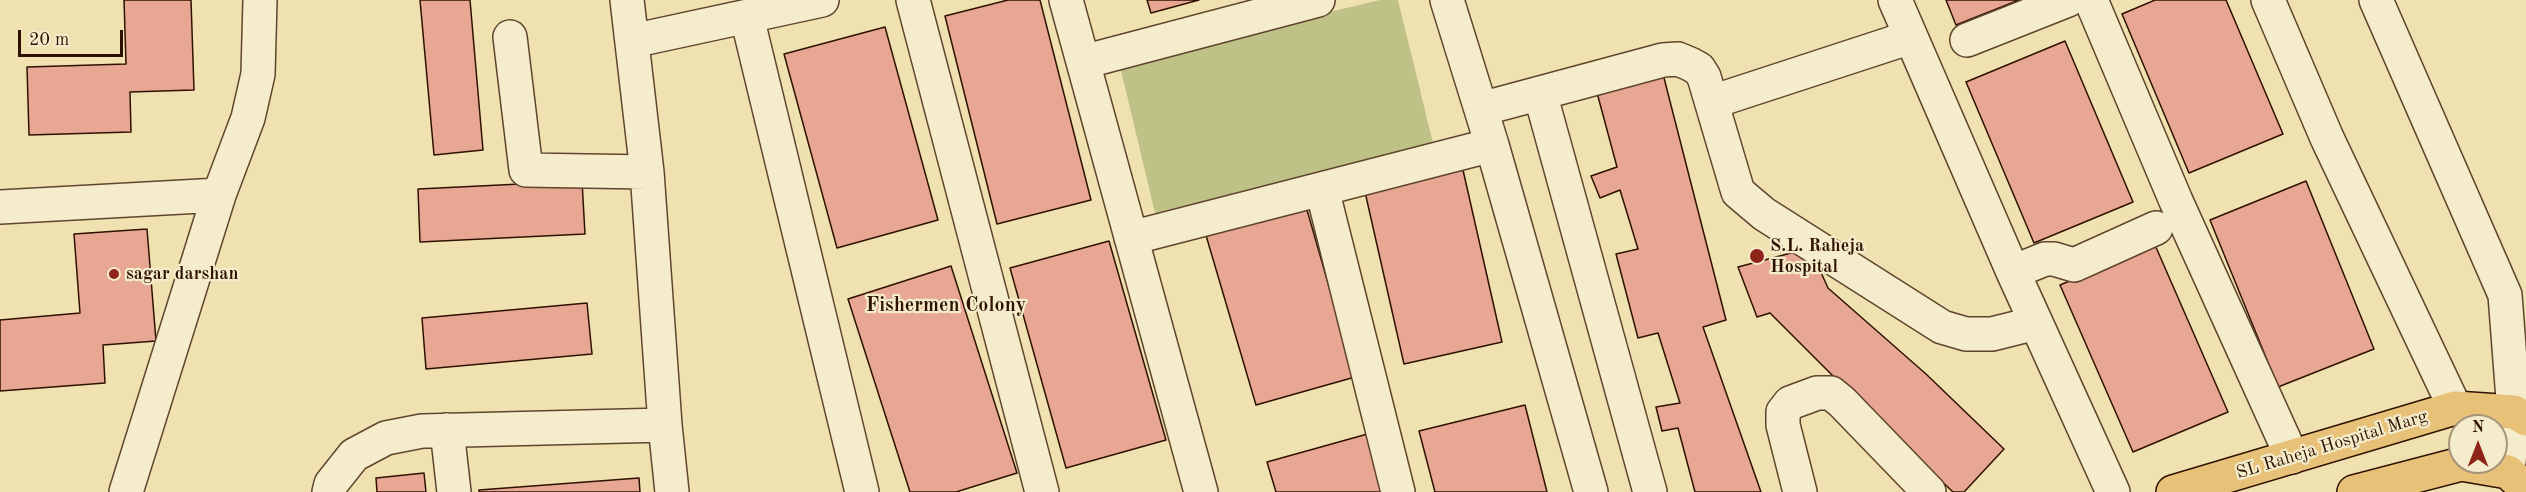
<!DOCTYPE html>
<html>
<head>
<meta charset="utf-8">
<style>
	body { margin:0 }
	#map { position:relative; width:2526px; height:492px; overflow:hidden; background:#f0e2b0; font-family:"Old Standard TT",serif }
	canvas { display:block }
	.north { position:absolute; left:2448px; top:414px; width:60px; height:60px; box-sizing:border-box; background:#f5eccc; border:2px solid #a6947b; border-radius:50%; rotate:0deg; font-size:16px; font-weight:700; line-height:24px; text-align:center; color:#2f1101 }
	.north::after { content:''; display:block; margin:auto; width:21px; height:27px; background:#8f2418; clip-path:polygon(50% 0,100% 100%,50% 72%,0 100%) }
	.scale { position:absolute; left:18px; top:30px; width:105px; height:27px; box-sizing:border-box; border:3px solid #2f1101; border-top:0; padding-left:8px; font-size:18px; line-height:21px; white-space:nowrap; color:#2f1101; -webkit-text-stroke:4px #f5eccc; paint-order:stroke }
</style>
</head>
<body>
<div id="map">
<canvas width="2526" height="492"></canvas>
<div class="north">N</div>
<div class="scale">20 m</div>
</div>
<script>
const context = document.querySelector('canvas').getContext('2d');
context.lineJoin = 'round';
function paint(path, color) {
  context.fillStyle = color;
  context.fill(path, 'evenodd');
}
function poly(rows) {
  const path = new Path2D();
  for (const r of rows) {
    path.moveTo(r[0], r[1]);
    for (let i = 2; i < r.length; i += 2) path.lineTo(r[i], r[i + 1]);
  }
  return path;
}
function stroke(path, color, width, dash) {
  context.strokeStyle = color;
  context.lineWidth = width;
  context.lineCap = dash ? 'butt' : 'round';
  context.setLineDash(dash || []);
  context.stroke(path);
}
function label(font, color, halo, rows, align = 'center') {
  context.font = font + ' "Old Standard TT",serif';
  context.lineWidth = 4.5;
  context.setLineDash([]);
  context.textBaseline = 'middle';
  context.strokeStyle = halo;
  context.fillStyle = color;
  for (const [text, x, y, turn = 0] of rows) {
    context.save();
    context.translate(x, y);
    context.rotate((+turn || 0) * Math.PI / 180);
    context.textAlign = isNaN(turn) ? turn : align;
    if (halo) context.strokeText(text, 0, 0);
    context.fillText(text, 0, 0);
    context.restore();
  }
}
const green = poly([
	[1380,0,1398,0,1434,147,1155,213,1119,62]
]);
const building = poly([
	[124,0,191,0,194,90,130,92,131,132,29,135,27,67,126,64,124,0],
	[420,0,470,0,483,150,434,155,420,0],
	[1008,0,1040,0,1091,200,997,224,945,16,1008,0],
	[1147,0,1199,0,1151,13,1147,0],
	[1946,0,2019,0,1956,25,1946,0],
	[2155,0,2226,0,2283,134,2189,173,2122,14,2155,0],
	[885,27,938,220,837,248,784,54,885,27],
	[2065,41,2133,202,2034,243,1966,82,2065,41],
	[1663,74,1726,320,1703,327,1761,492,1695,492,1678,428,1662,431,1656,407,1680,403,1658,333,1638,338,1616,254,1638,249,1620,190,1600,198,1591,176,1617,167,1596,89,1663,74],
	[1463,170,1502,342,1404,364,1365,192,1463,170],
	[582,181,585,234,420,242,418,189,582,181],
	[2306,181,2374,349,2278,387,2210,220,2306,181],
	[1305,203,1355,377,1256,405,1205,232,1305,203],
	[147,229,156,341,103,345,105,383,0,391,0,320,80,313,74,234,147,229],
	[1109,241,1166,440,1066,468,1010,268,1109,241],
	[2155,245,2228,412,2133,452,2060,285,2155,245],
	[1810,248,1828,288,1926,374,2004,449,1964,492,1953,492,1853,396,1770,313,1757,317,1738,267,1810,248],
	[951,266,1017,473,956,492,910,492,848,299,951,266],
	[587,303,592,354,426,369,422,318,587,303],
	[1525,405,1547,492,1435,492,1419,431,1525,405],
	[1371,433,1388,492,1276,492,1267,462,1371,433],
	[424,473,426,492,377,492,376,478,424,473],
	[639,478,640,492,479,492,479,490,639,478]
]);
const minor = poly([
	[627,0,647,172,665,425,672,492],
	[913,0,1042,492],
	[1066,0,1201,492],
	[1447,0,1492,145,1591,492],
	[1895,0,2013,272,2113,492],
	[2091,0,2176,201,2292,457],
	[2268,0,2327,138,2455,408],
	[2376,0,2505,295,2514,412,2508,472],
	[747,17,862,492],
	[510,37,526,170,647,172],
	[1967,40,2068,0],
	[632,41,822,0],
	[1083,62,1318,0],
	[1540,93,1650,492],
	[1712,102,1911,37],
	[1481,109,1663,60,1678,59,1690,64,1699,69,1704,77,1738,192,1764,214,1942,327,1966,334,1992,334,2036,323],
	[1322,189,1398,492],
	[0,207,219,195],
	[1131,238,1492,145],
	[2013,272,2045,259,2054,259,2074,265,2156,228],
	[447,430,454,492],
	[126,492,219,195,248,118,258,74,260,0],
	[329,492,331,484,354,455,386,438,422,431,665,425],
	[1800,492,1783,425,1783,412,1790,403,1817,393,1831,393,1842,402,1929,492]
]);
const major = poly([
	[2173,492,2455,408,2514,412,2526,419],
	[2354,492,2461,464,2508,472,2526,489]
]);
const markers = [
	[1757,256,8,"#8f2418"],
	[114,274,6,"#8f2418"]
];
const poiNames = [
	["S.L. Raheja",1770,246],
	["Hospital",1770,267],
	["sagar darshan",126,274]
];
const streetNames = [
	["SL Raheja Hospital Marg",2332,445,-17]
];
const neighbourhoodNames = [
	["Fishermen Colony",946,306]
];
paint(green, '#bfc287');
paint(building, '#e7a793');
stroke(building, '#2f1101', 1.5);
stroke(minor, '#5f452d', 36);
stroke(major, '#2f1101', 36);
stroke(minor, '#f5eccc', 33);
stroke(major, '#e8c178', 33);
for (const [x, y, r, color] of markers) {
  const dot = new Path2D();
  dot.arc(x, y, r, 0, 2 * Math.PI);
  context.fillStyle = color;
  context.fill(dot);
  stroke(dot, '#f5eccc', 2);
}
label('bold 18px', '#2f1101', '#f5eccc', poiNames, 'left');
label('18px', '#2f1101', '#f5eccc', streetNames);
label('bold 20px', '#2f1101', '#f5eccc', neighbourhoodNames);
</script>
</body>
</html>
